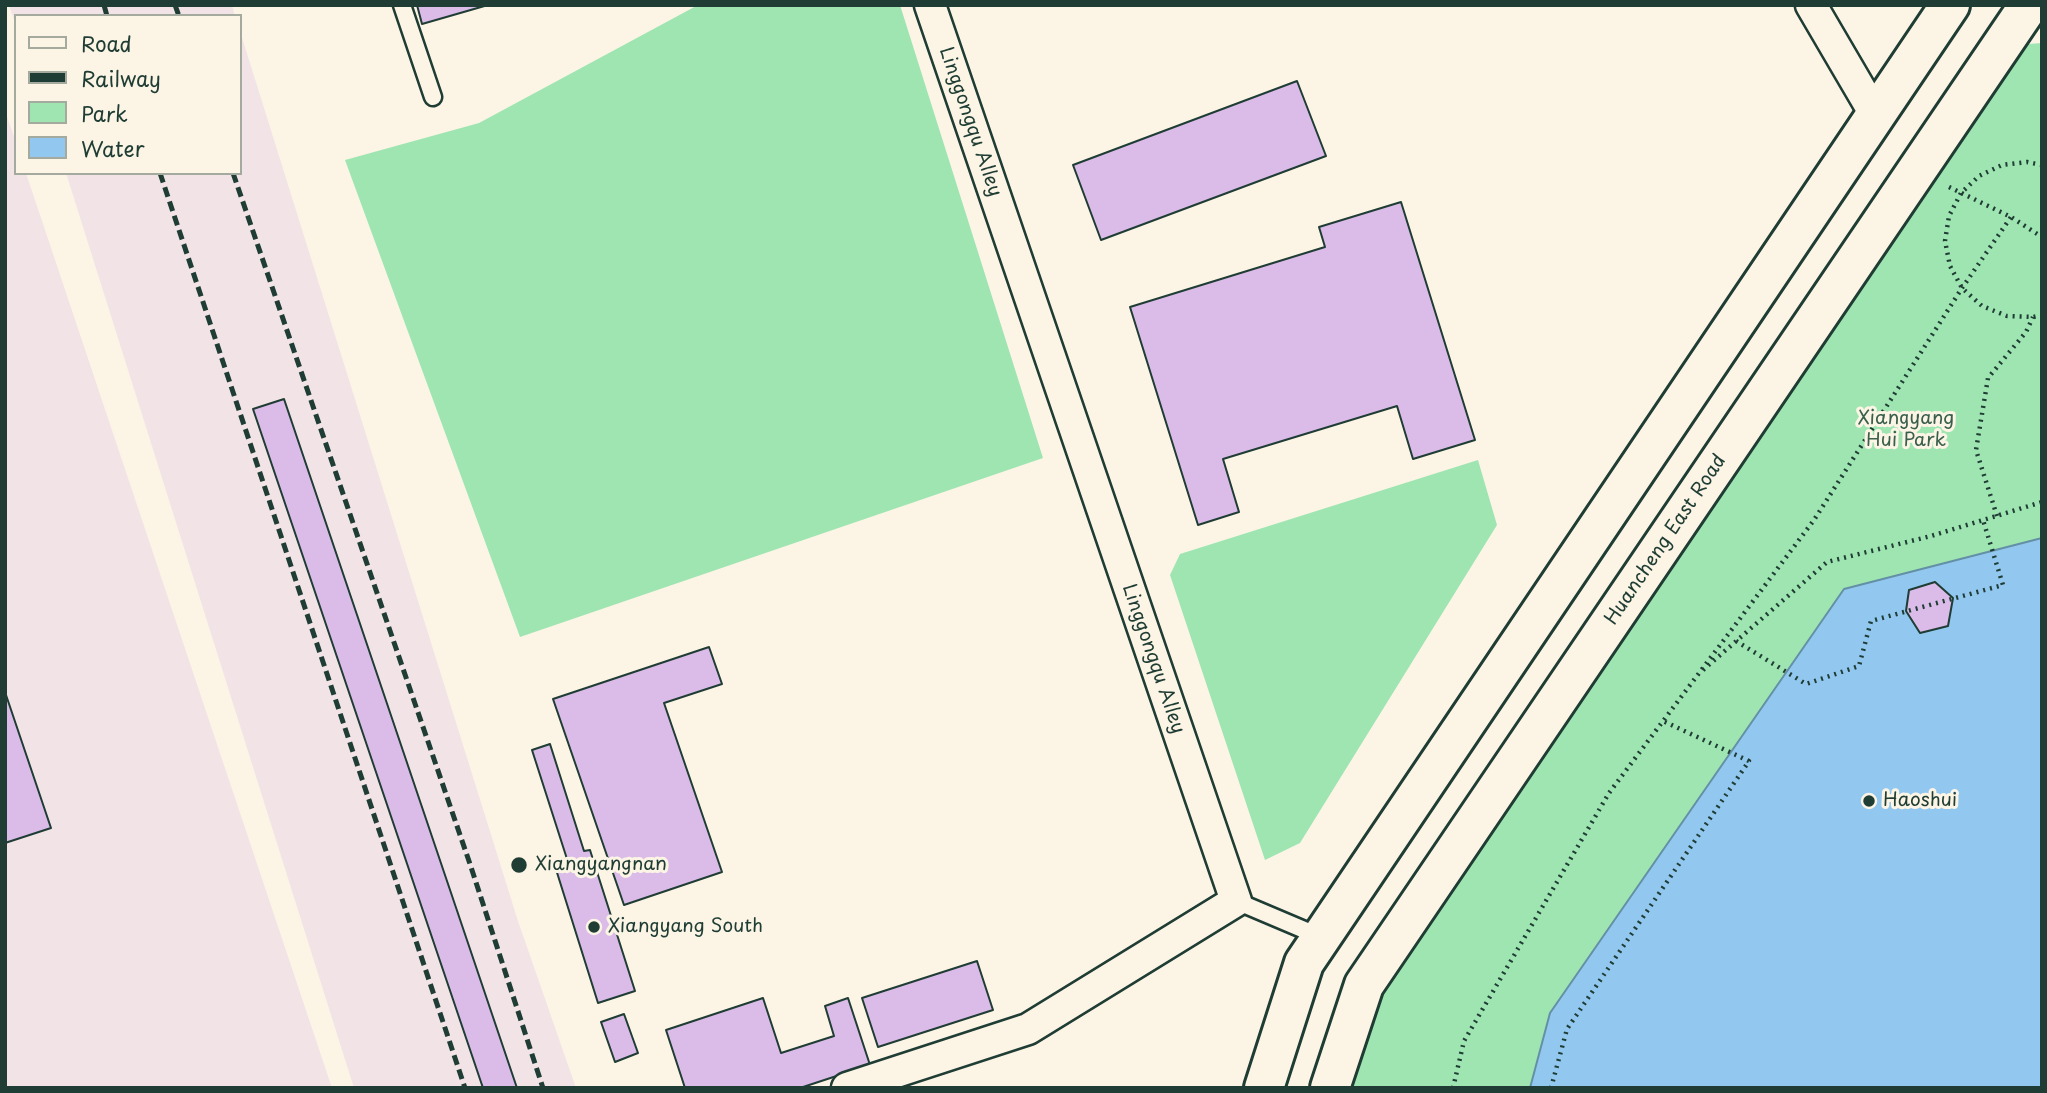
<!DOCTYPE html>
<html>
<head>
<meta charset="utf-8">
<style>
	body { margin:0 }
	#map { position:relative; width:2047px; height:1093px; overflow:hidden; background:#fcf5e5; font-family:"Playpen Sans",sans-serif }
	canvas { display:block }
	.frame { position:absolute; inset:0; border:7px solid #1f3d34; pointer-events:none }
	.legend { position:absolute; left:14px; top:14px; width:228px; height:161px; box-sizing:border-box; background:#fcf5e5; border:2px solid #a4ab9e; margin:0; padding:9px 12px; list-style:none; font-size:21px; color:#1f3d34 }
	.legend li { display:flex; align-items:center; gap:14px; height:35px }
	.legend b { width:35px; border:2px solid #a4ab9e }
</style>
</head>
<body>
<div id="map">
<canvas width="2047" height="1093"></canvas>
<div class="frame"></div>
<ul class="legend">
<li><b style="height:9px;background:#fcf5e5"></b>Road</li>
<li><b style="height:9px;background:#1f3d34"></b>Railway</li>
<li><b style="height:19px;background:#9fe5b2"></b>Park</li>
<li><b style="height:19px;background:#92c7f0"></b>Water</li>
</ul>
</div>
<script>
const context = document.querySelector('canvas').getContext('2d');
context.lineJoin = 'round';
function paint(path, color) {
  context.fillStyle = color;
  context.fill(path, 'evenodd');
}
function poly(rows) {
  const path = new Path2D();
  for (const r of rows) {
    path.moveTo(r[0], r[1]);
    for (let i = 2; i < r.length; i += 2) path.lineTo(r[i], r[i + 1]);
  }
  return path;
}
function stroke(path, color, width, dash) {
  context.strokeStyle = color;
  context.lineWidth = width;
  context.lineCap = dash ? 'butt' : 'round';
  context.setLineDash(dash || []);
  context.stroke(path);
}
function label(font, color, halo, rows, align = 'center') {
  context.font = font + ' "Playpen Sans",sans-serif';
  context.lineWidth = 6;
  context.setLineDash([]);
  context.textBaseline = 'middle';
  context.strokeStyle = halo;
  context.fillStyle = color;
  for (const [text, x, y, turn = 0] of rows) {
    context.save();
    context.translate(x, y);
    context.rotate((+turn || 0) * Math.PI / 180);
    context.textAlign = isNaN(turn) ? turn : align;
    if (halo) context.strokeText(text, 0, 0);
    context.fillText(text, 0, 0);
    context.restore();
  }
}
const built = poly([
	[9,5,232,5,235,16,16,16,16,26],
	[240,31,518,921,576,1088,354,1088,66,173,240,173],
	[5,111,16,142,16,173,26,173,332,1088,5,1088]
]);
const green = poly([
	[698,5,900,5,1043,458,520,637,345,160,479,123],
	[2042,43,2042,538,1844,589,1550,1013,1530,1088,1330,1088,1364,985,2002,46],
	[1478,460,1497,525,1300,843,1265,860,1170,575,1180,554]
]);
const water = poly([
	[2042,538,2042,1088,1530,1088,1550,1013,1844,589,2042,538]
]);
const building = poly([
	[417,5,488,5,422,24,417,5],
	[1297,81,1326,156,1101,240,1073,165,1297,81],
	[1401,202,1475,440,1413,459,1397,406,1223,459,1239,512,1198,525,1130,307,1325,247,1319,227,1401,202],
	[284,399,517,1088,483,1088,253,409,284,399],
	[1935,582,1953,598,1948,626,1920,633,1906,611,1909,590,1935,582],
	[709,647,722,684,664,703,722,872,624,905,553,699,709,647],
	[5,692,51,828,5,843,5,692],
	[550,744,584,851,590,850,635,991,598,1003,554,863,567,859,532,750,550,744],
	[977,961,993,1010,878,1047,862,998,977,961],
	[763,998,781,1053,834,1036,825,1006,848,998,870,1065,800,1088,685,1088,666,1030,763,998],
	[624,1014,638,1053,615,1062,601,1022,624,1014]
]);
const path = poly([
	[2042,165,2027,162,2002,165,1979,176,1961,193,1949,216,1945,241,1950,266,1962,288,1982,306,2007,316,2033,317,2042,315],
	[1949,187,2011,217,2042,237],
	[1997,516,1976,450,1988,378,2026,332,2033,317],
	[1736,641,1806,684,1859,666,1871,621,2003,585,1983,520],
	[1703,670,1827,562,1931,536,2042,502],
	[1453,1088,1464,1041,1609,793,1814,520,1962,288,2011,217],
	[1551,1088,1567,1029,1749,761,1663,721]
]);
const lane = poly([
	[402,5,433,97],
	[1236,901,1321,937]
]);
const street = poly([
	[1811,5,1876,116],
	[847,1088,1028,1029,1236,901,930,5]
]);
const secondary = poly([
	[1264,1088,1304,963,1950,5],
	[1330,1088,1364,985,2029,5]
]);
const rail = poly([
	[104,5,107,16],
	[175,5,179,16],
	[160,173,465,1088],
	[233,173,470,864,543,1088]
]);
const markers = [
	[1869,801,7,"#1f3d34"],
	[519,865,9,"#1f3d34"],
	[594,927,7,"#1f3d34"]
];
const streetNames = [
	["Linggongqu Alley",970,122,71],
	["Huancheng East Road",1666,540,-56],
	["Linggongqu Alley",1153,659,71]
];
const parkNames = [
	["Xiangyang",1906,419],
	["Hui Park",1906,441]
];
const poiNames = [
	["Haoshui",1883,801],
	["Xiangyangnan",535,865],
	["Xiangyang South",608,927]
];
paint(built, '#f2e4e6');
paint(green, '#9fe5b2');
paint(water, '#92c7f0');
stroke(water, '#6490a5', 2);
paint(building, '#dbbce9');
stroke(building, '#1f3d34', 2);
stroke(lane, '#1f3d34', 21);
stroke(street, '#1f3d34', 35);
stroke(secondary, '#1f3d34', 44);
stroke(path, '#1f3d34', 4.5, [2, 5]);
stroke(lane, '#fcf5e5', 16);
stroke(street, '#fcf5e5', 30);
stroke(secondary, '#fcf5e5', 38);
stroke(rail, '#1f3d34', 5, [10, 5]);
for (const [x, y, r, color] of markers) {
  const dot = new Path2D();
  dot.arc(x, y, r, 0, 2 * Math.PI);
  context.fillStyle = color;
  context.fill(dot);
  stroke(dot, '#fcf5e5', 2.5);
}
label('19px', '#1f3d34', '#fcf5e5', streetNames);
label('19px', '#395f4d', '#fcf5e5', parkNames);
label('19px', '#1f3d34', '#fcf5e5', poiNames, 'left');
</script>
</body>
</html>
